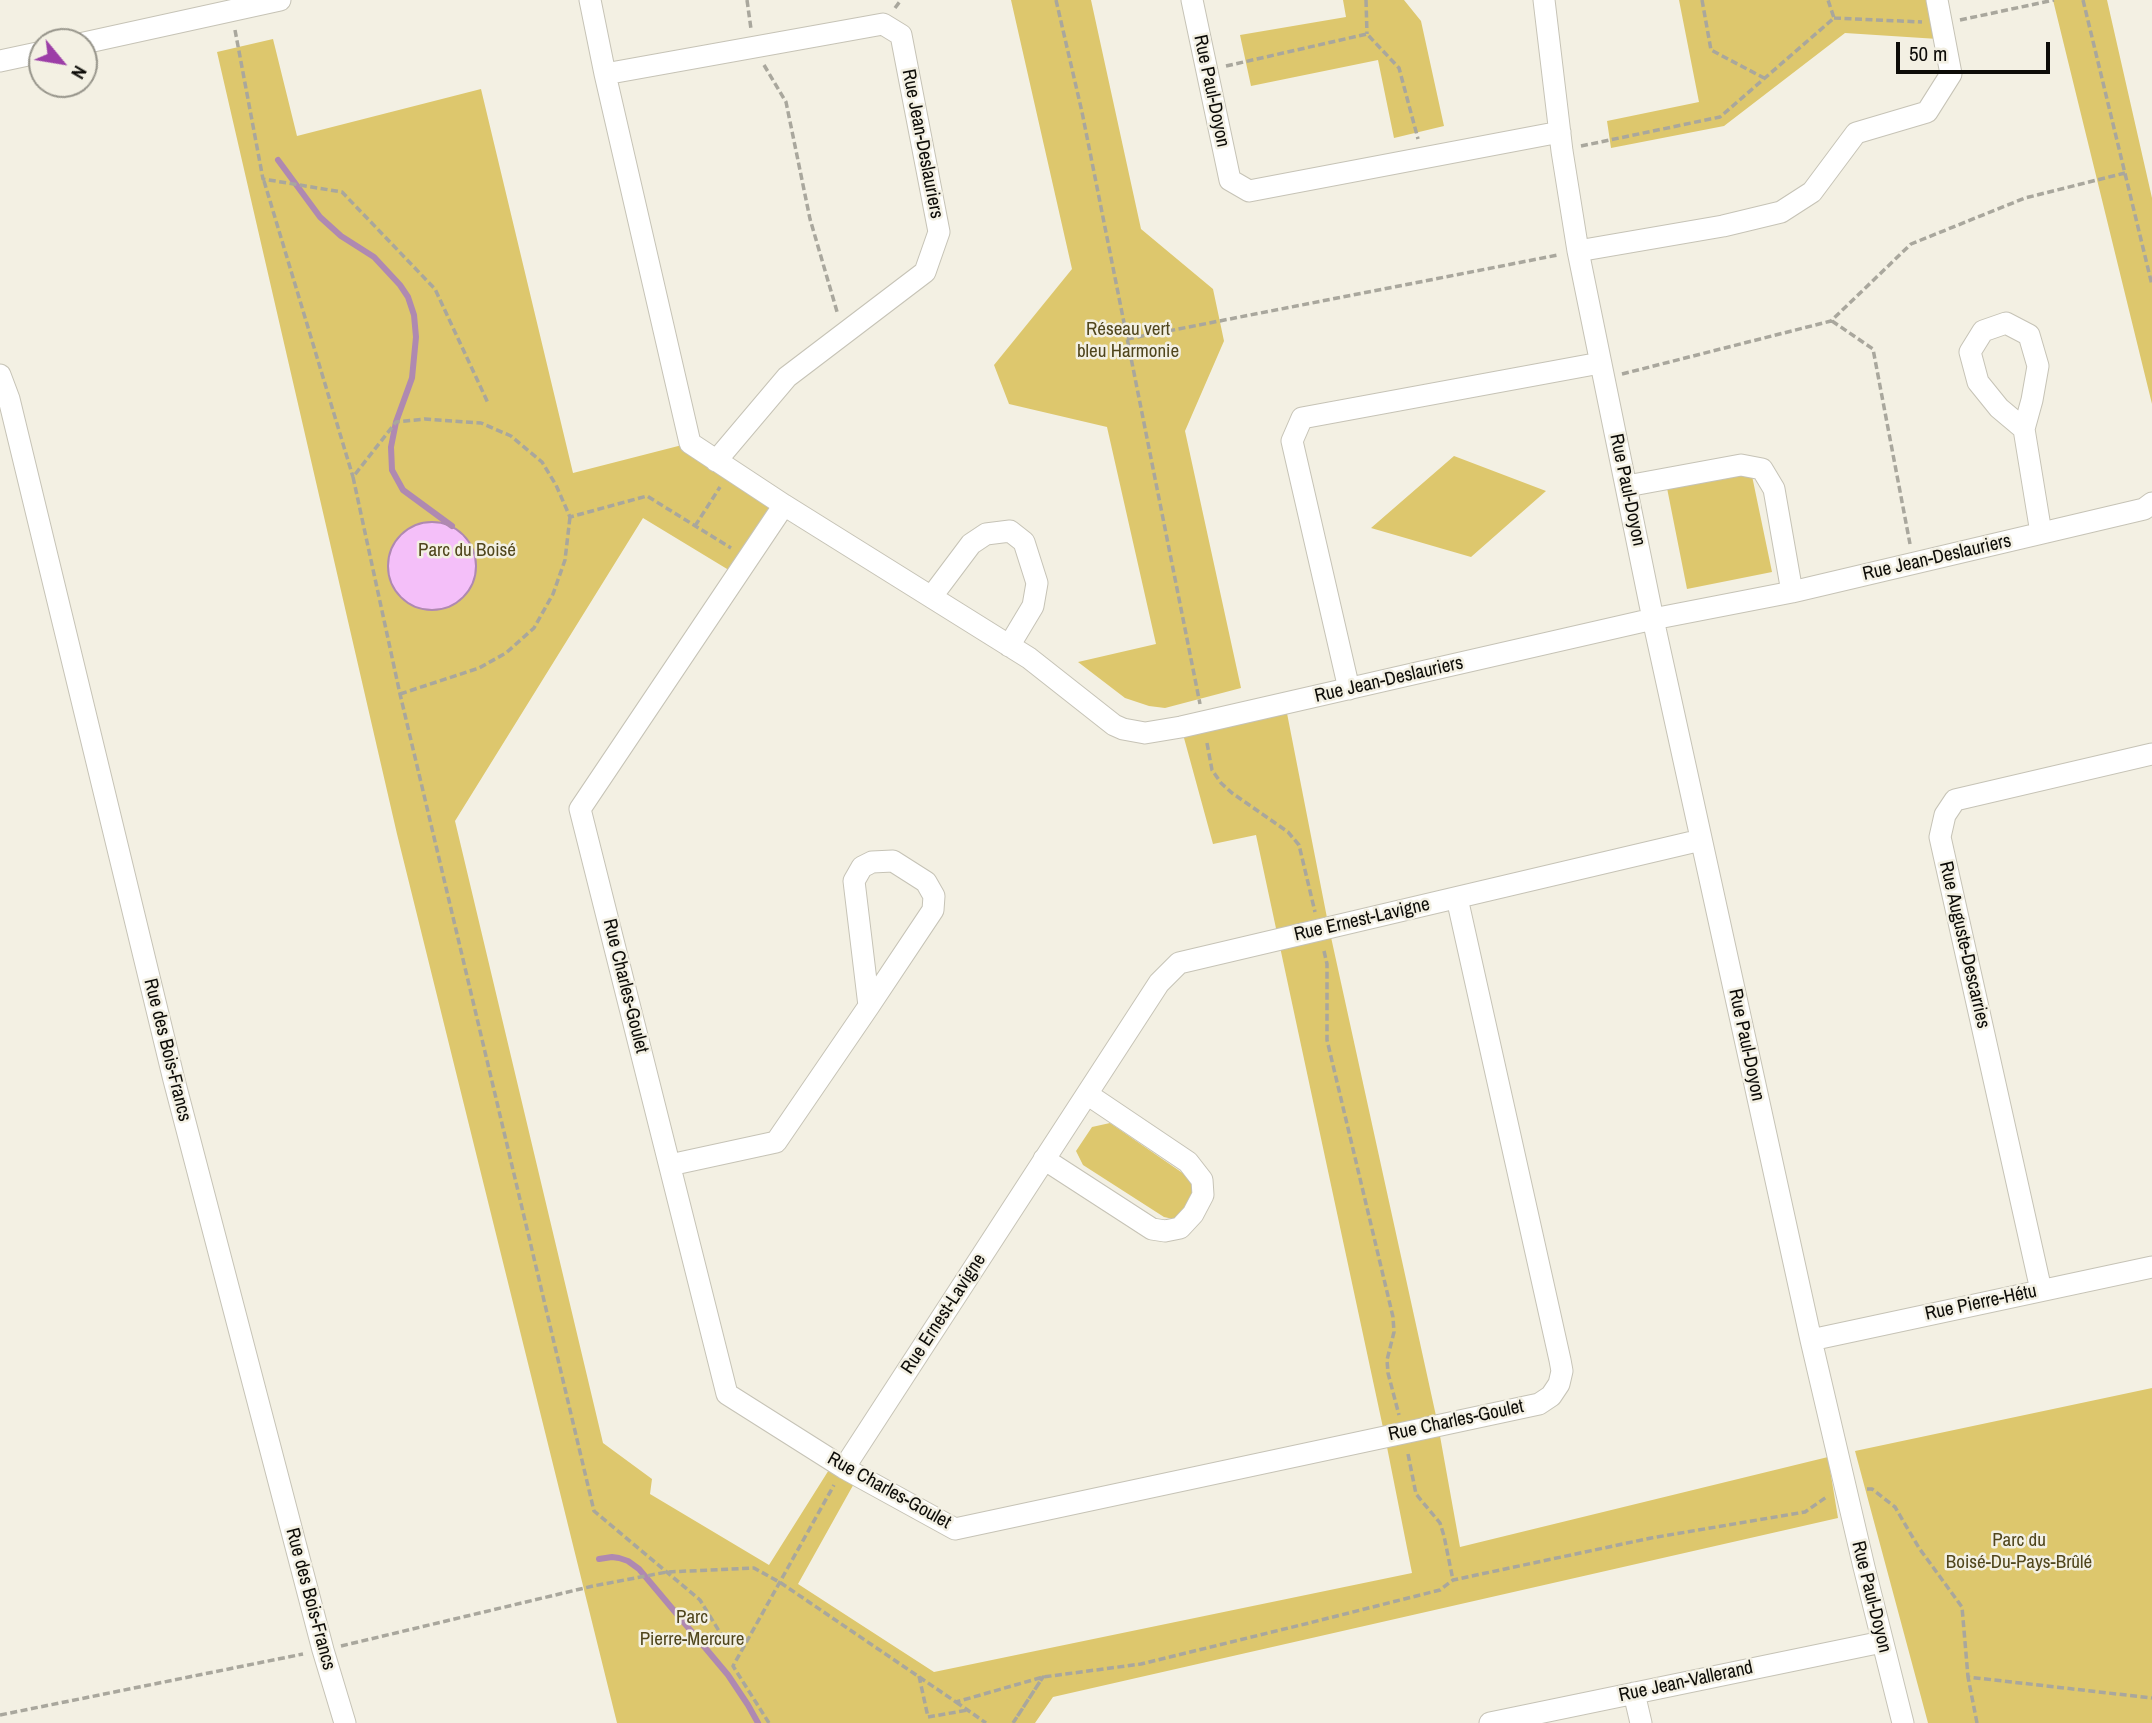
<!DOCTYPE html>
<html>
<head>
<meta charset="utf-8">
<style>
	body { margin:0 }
	#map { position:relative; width:2152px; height:1723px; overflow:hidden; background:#f3f0e3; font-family:"Archivo Narrow",sans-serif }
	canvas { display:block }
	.north { position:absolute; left:28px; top:28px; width:70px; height:70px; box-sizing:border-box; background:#f3f0e3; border:2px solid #97958b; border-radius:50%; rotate:120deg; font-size:19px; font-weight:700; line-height:28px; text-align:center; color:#0d0c08 }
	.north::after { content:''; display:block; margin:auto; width:24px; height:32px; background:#9c3ea7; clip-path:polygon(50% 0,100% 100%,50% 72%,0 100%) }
	.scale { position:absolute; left:1896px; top:42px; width:154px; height:32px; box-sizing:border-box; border:4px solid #0d0c08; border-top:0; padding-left:9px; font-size:21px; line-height:24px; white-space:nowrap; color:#0d0c08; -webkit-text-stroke:5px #f3f0e3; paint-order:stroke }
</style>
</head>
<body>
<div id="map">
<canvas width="2152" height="1723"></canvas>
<div class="north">N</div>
<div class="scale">50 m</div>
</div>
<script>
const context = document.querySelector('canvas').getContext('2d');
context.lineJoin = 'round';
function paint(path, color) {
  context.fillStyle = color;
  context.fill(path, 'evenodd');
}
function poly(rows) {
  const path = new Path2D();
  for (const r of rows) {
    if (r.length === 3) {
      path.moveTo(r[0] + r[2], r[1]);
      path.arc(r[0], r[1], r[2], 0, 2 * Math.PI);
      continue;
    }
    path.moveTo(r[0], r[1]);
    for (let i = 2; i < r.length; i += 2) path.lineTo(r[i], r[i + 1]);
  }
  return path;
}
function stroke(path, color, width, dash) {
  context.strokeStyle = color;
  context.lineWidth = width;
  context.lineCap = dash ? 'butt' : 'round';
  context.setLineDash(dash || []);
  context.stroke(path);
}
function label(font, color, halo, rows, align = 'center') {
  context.font = font + ' "Archivo Narrow",sans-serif';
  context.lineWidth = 5;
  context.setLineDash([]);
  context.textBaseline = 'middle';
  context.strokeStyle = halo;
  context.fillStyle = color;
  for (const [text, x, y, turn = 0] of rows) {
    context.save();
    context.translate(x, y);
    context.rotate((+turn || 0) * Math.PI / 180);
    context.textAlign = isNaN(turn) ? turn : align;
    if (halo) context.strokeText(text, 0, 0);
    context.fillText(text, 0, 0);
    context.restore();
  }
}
const green = poly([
	[1011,0,1091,0,1141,229,1213,289,1224,341,1185,431,1241,688,1165,708,1149,706,1125,698,1078,662,1156,644,1107,427,1009,404,994,365,1072,269],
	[1343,0,1404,0,1421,21,1444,126,1394,138,1378,60,1251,86,1240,35,1346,17],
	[1679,0,1927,0,1938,39,1845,33,1724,126,1611,148,1607,121,1699,102],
	[2053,0,2107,0,2152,198,2152,404],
	[273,39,297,136,481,89,573,473,690,443,784,505,737,575,643,518,455,821,603,1443,652,1479,650,1494,769,1565,832,1465,856,1480,798,1584,934,1672,1412,1573,1385,1437,1256,835,1213,844,1181,727,1285,703,1329,928,1438,1425,1460,1547,1828,1457,1838,1518,1053,1697,1035,1723,617,1723,397,834,217,52],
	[1454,456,1546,491,1471,557,1371,528],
	[1751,471,1772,572,1687,589,1667,488],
	[1110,1123,1184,1174,1193,1184,1194,1195,1181,1217,1173,1219,1164,1217,1083,1165,1076,1151,1092,1127],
	[2152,1388,2152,1723,1928,1723,1855,1451]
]);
const water = poly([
	[432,566,44]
]);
const stream = poly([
	[278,160,320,217,341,236,374,257,400,285,408,297,414,315,416,337,412,378,396,422,391,447,392,470,403,490,452,526],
	[599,1559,612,1557,619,1558,628,1561,639,1569,728,1675,748,1705,758,1723]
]);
const path = poly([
	[747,0,751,29],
	[1056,0,1082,112,1200,704],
	[1366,0,1367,34],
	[1702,0,1711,50,1764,78],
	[2083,0,2152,285],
	[895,8,901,0],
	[1834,18,1922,22],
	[1960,20,2054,0],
	[235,30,263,179,342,192,435,289,488,403],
	[764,65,786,102,810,219,838,315],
	[1226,66,1367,34,1399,68,1418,139],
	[1581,146,1720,117,1834,18,1828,0],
	[264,181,353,477],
	[1832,321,1873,349,1910,544],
	[1127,339,1558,255],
	[1622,374,1831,321,1911,244,2025,198,2125,173],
	[695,526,720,487],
	[400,694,479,668,506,653,534,628,553,594,565,560,570,517],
	[1207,743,1212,770,1221,783,1232,793,1288,832,1299,845,1315,912],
	[1324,951,1327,964,1327,1040,1393,1317,1394,1332,1387,1360,1388,1373,1399,1415],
	[1408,1454,1416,1494,1440,1523,1444,1536,1453,1580],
	[1867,1489,1872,1489,1895,1507,1919,1548,1962,1607,1968,1677],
	[724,1639,700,1600,594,1511,400,694,353,477,396,422,425,419,481,423,511,436,542,462,556,485,570,517,647,496,731,548],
	[341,1646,593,1586,667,1572,754,1568,781,1583,956,1702,1043,1677,1141,1664,1309,1623,1440,1590,1453,1580,1651,1538,1805,1512,1828,1496],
	[919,1676,928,1717,968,1710],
	[956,1702,986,1723],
	[0,1715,303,1654],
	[769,1723,733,1666,834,1485],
	[1013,1723,1043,1677,1013,1723],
	[1977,1723,1968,1677,2152,1698]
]);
const minor = poly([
	[590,0,605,74,690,443,784,505,1029,658,1114,725,1123,729,1145,733,1181,727,1653,619,1792,592,2144,509,2152,503],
	[1192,0,1230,180,1249,191,1560,132],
	[1544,0,1562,151,1578,251,1653,619,1811,1340,1864,1567,1903,1723],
	[84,43,280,0],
	[0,61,42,52],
	[605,74,883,24,901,35,939,232,925,272,787,377,716,461],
	[1578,251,1723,226,1781,212,1812,192,1856,133,1927,112,1951,74,1937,0],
	[0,375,9,399,174,1080,323,1650,345,1723],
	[2024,429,1999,408,1978,382,1970,352,1983,331,2006,323,2029,335,2038,366,2032,400,2024,429,2041,533],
	[1627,486,1741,465,1762,469,1774,489,1792,592],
	[784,505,580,809,727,1394,844,1468,955,1529,1539,1404,1551,1396,1559,1384,1562,1371,1560,1360,1457,898],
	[932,596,971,544,986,534,1010,531,1024,542,1037,583,1033,606,1009,646],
	[1349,689,1292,441,1302,418,1600,363],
	[1044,1159,1152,1229,1165,1231,1180,1228,1193,1214,1203,1195,1202,1180,1188,1162,1087,1094],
	[670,1165,776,1142,869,1006,933,910,934,896,926,882,893,861,872,862,862,867,854,881,869,1006],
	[2041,1290,1940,837,1945,815,1955,800,2152,754],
	[1811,1340,2152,1267],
	[844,1468,1159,983,1179,963,1701,840],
	[1634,1693,1641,1723],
	[1490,1723,1882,1642]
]);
const streetNames = [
	["Rue Paul-Doyon",1211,91,78],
	["Rue Jean-Deslauriers",922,144,79],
	["Rue Paul-Doyon",1627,490,78],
	["Rue Jean-Deslauriers",1937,558,-13],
	["Rue Jean-Deslauriers",1389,680,-13],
	["Rue Ernest-Lavigne",1362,920,-13],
	["Rue Auguste-Descarries",1964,945,77],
	["Rue Charles-Goulet",625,986,76],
	["Rue Paul-Doyon",1746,1045,78],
	["Rue des Bois-Francs",167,1050,76],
	["Rue Pierre-Hétu",1981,1303,-12],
	["Rue Ernest-Lavigne",944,1314,-57],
	["Rue Charles-Goulet",1456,1421,-12],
	["Rue Charles-Goulet",889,1491,29],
	["Rue Paul-Doyon",1871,1597,76],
	["Rue des Bois-Francs",310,1599,75],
	["Rue Jean-Vallerand",1686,1682,-12]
];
const parkNames = [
	["Réseau vert",1128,330],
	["bleu Harmonie",1128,352],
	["Parc du Boisé",467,551],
	["Parc du",2019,1541],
	["Boisé-Du-Pays-Brûlé",2019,1563],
	["Parc",692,1618],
	["Pierre-Mercure",692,1640]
];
paint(green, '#ddc76d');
paint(water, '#f4bff9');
stroke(water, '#af89b1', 2);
stroke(stream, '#af89b1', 6);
stroke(minor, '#c6c3b6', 23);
stroke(path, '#a9a79d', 3.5, [7, 3.5]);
stroke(minor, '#fff', 21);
label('19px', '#0d0c08', '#f3f0e3', streetNames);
label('19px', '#50461d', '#f3f0e3', parkNames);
</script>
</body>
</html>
